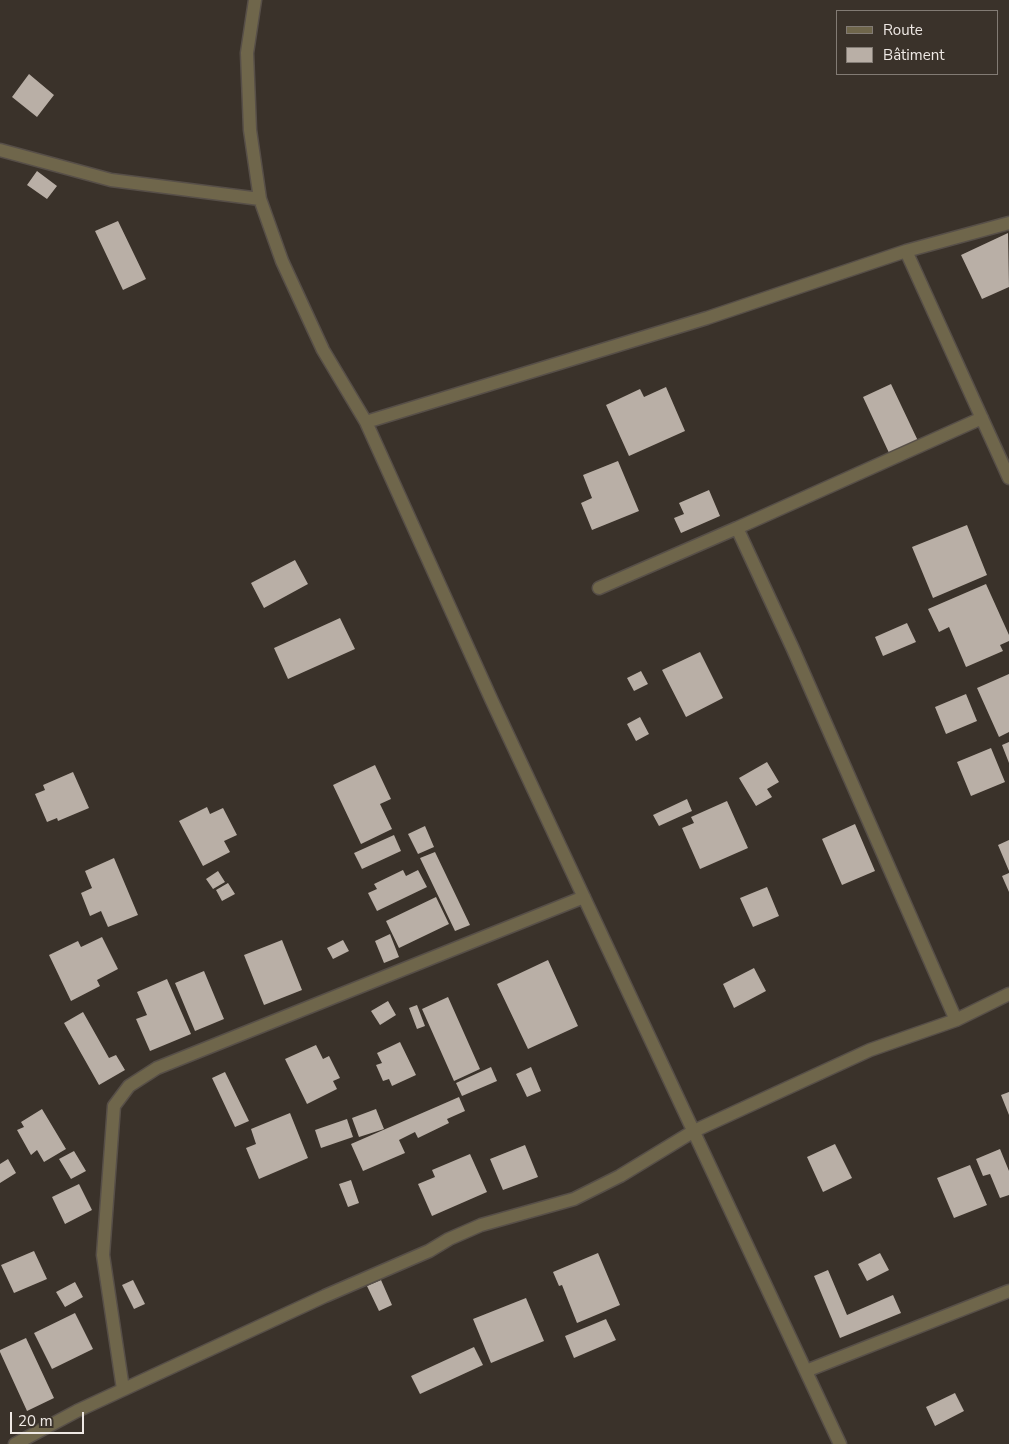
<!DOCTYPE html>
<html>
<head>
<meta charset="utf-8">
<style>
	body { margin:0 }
	#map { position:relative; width:1009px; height:1444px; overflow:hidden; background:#3a322a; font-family:"Nunito Sans",sans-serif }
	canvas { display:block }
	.legend { position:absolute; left:836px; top:10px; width:162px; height:65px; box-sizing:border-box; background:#3a322a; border:1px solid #827b74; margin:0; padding:6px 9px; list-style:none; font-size:15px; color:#eee8e4 }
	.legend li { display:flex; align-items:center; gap:10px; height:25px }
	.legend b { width:25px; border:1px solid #827b74 }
	.scale { position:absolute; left:10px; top:1412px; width:74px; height:22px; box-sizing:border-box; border:2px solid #eee8e4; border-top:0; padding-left:6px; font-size:15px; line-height:18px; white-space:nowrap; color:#eee8e4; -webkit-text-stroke:4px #3a322a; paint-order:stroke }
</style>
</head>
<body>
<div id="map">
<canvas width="1009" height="1444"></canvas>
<ul class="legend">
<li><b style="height:6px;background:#6f664b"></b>Route</li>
<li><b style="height:14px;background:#b9afa6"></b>Bâtiment</li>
</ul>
<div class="scale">20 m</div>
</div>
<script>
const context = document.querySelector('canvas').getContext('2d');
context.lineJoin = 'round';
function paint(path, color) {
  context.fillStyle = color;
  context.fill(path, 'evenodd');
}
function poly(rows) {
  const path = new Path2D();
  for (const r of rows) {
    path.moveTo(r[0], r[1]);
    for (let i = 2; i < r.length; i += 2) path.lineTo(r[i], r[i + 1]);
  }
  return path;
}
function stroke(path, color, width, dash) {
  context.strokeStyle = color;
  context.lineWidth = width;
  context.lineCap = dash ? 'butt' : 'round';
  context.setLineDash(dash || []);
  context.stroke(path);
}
const building = poly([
	[29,74,54,95,37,117,12,97],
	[37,171,57,186,47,199,27,185],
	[118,221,146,279,123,290,95,231],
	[1008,233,1009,287,982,299,961,255],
	[891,384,919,443,890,455,863,397],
	[666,387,685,431,629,456,606,405,640,389,644,397],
	[618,461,639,511,592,530,581,503,592,498,583,475],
	[709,490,720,516,681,533,674,518,684,514,679,503],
	[967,525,987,575,933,598,912,547],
	[295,560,308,584,264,608,251,583],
	[986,584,1009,635,1009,641,1000,645,1003,651,966,667,949,627,939,632,928,609],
	[340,618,355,649,288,679,274,648],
	[907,623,916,642,883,656,875,637],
	[700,652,723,698,686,717,662,670],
	[641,671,648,684,634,691,627,678],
	[1009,674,1009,732,999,737,977,688],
	[966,694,977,721,946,734,935,707],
	[640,717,649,734,636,741,627,724],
	[1009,742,1009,763,1002,745],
	[991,748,1005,782,971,796,957,762],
	[767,762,779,782,767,789,772,797,756,806,739,778],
	[375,765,391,799,380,804,392,829,361,844,333,785],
	[73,772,89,808,58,821,57,818,47,822,35,794,45,790,43,785],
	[687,799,692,811,659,826,653,815],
	[727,801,748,848,700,869,682,828,694,823,691,817],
	[207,807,210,814,223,808,237,835,224,841,230,852,203,866,179,821],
	[855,824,875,871,842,885,822,839],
	[425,826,434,847,418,854,408,834],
	[394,835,401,851,362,869,354,853],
	[1009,840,1009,871,998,845],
	[435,852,470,925,455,931,420,858],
	[114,858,138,915,108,927,101,911,90,916,81,893,92,888,85,871],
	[403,870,406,876,418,870,427,887,377,911,368,893,377,889,374,884],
	[218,871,225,882,213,889,206,879],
	[1009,873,1009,892,1002,876],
	[228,883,235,894,222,901,216,890],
	[767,887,779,916,753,927,740,898],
	[436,897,449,924,399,948,386,921],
	[390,934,399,957,384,963,375,941],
	[102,937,118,969,97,980,100,986,71,1001,49,955,78,941,81,947],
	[282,940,302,990,264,1005,244,955],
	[343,940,349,951,333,959,327,948],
	[548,960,578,1026,528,1049,497,984],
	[754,968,766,991,734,1008,723,984],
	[204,971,224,1019,195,1031,175,983],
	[167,979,191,1034,150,1051,136,1019,147,1015,137,992],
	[448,997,480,1069,454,1081,422,1009],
	[388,1001,396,1015,380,1025,371,1011],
	[417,1005,425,1026,417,1029,409,1008],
	[83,1012,109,1058,116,1055,125,1070,99,1085,64,1023],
	[400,1042,416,1075,392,1086,389,1079,383,1081,376,1065,382,1063,377,1053],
	[316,1045,323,1059,329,1056,340,1078,333,1081,337,1089,307,1104,285,1059],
	[491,1067,497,1081,462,1096,456,1083],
	[531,1067,541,1091,527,1097,516,1074],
	[225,1072,249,1121,235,1127,212,1078],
	[1009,1092,1009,1115,1001,1095],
	[459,1097,465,1111,447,1119,449,1123,418,1138,415,1132,399,1140,405,1153,363,1171,351,1144],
	[42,1109,66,1149,44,1162,37,1150,31,1155,17,1130,24,1127,21,1122],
	[376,1109,384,1129,359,1137,352,1118],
	[290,1113,308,1158,259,1179,246,1148,256,1144,251,1129],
	[347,1119,353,1137,321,1148,315,1130],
	[835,1144,852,1178,823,1192,807,1157],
	[525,1145,538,1177,503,1190,490,1159],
	[1000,1149,1009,1171,1009,1195,1000,1198,990,1174,983,1176,976,1159],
	[74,1151,86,1171,71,1179,59,1159],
	[470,1154,487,1192,432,1216,418,1184,435,1177,432,1170],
	[8,1159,16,1173,0,1183,0,1164],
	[970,1165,987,1205,954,1218,937,1178],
	[351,1180,359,1203,348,1207,339,1184],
	[79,1184,92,1210,65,1224,52,1197],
	[34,1251,47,1279,14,1293,1,1265],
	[598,1253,620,1305,577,1323,562,1285,559,1286,553,1272],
	[880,1253,889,1270,867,1281,858,1264],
	[828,1270,847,1315,893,1295,901,1313,840,1338,814,1276],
	[133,1280,145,1304,134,1309,122,1285],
	[381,1280,392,1305,379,1311,367,1286],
	[75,1282,83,1297,65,1307,56,1292],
	[526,1298,544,1341,491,1363,473,1319],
	[75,1313,93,1349,52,1369,34,1333],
	[606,1319,616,1340,574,1358,565,1336],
	[26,1338,54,1398,27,1411,0,1352,0,1350],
	[474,1347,483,1365,420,1394,411,1376],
	[955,1393,964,1411,935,1426,926,1407]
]);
const minor = poly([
	[255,0,247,53,250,130,260,199,282,261,323,350,366,422,492,701,840,1444],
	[0,150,111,180,260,199],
	[906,251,1009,478],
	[366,422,707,318,906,251,1009,223],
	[737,528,982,418],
	[599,588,737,528,793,649,956,1020],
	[806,1371,1009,1291],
	[123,1389,103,1255,114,1106,129,1086,157,1068,584,897],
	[15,1444,77,1411,325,1296,429,1251,449,1239,481,1225,574,1199,620,1176,694,1131,870,1050,956,1020,1009,994]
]);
paint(building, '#b9afa6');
stroke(minor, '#574f48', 15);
stroke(minor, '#6f664b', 12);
</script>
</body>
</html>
